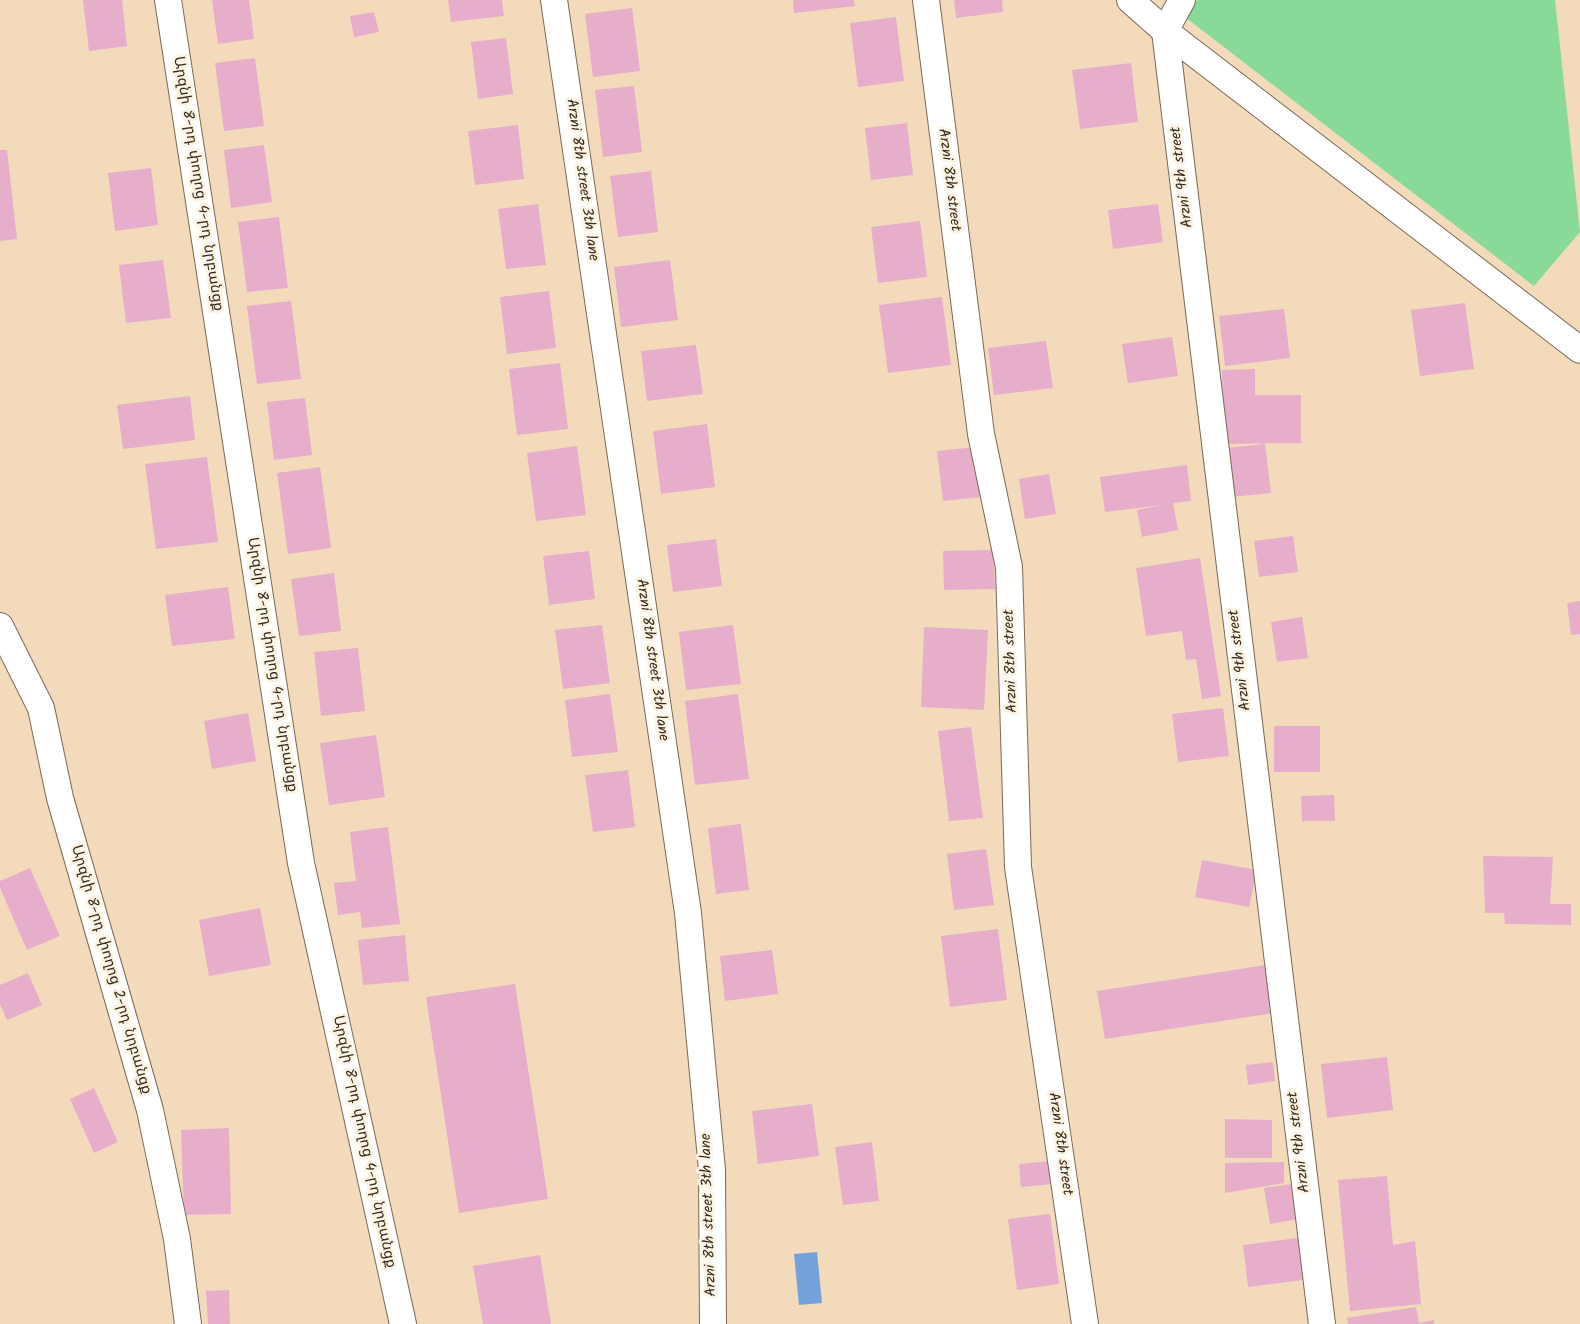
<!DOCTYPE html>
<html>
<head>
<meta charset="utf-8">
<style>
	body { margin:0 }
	canvas { display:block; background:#f2dabb }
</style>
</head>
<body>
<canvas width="1580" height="1324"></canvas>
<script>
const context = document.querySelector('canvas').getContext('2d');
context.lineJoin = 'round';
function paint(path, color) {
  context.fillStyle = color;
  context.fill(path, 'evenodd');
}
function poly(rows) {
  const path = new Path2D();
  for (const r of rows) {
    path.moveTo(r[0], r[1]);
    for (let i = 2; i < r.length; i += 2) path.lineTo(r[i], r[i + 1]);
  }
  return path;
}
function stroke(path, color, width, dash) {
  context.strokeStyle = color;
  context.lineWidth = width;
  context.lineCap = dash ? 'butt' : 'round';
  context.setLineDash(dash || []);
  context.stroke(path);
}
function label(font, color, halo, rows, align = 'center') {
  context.font = font + ' Kalam,"Noto Sans Armenian",sans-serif';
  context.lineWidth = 6;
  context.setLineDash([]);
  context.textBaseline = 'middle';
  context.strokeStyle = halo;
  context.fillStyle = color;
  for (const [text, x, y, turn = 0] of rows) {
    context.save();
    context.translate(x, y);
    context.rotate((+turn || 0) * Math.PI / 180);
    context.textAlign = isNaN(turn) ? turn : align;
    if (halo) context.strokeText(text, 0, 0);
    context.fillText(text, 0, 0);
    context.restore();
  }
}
const green = poly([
	[1197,0,1555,0,1580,232,1534,286,1185,17]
]);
const water = poly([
	[817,1252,822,1303,799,1305,794,1254]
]);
const building = poly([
	[83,0,122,0,127,46,89,51],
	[212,0,249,0,254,39,218,44],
	[448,0,502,0,504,16,451,22],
	[793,0,854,0,855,6,794,13],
	[954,0,1002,0,1003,12,956,18],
	[632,8,640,71,593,77,585,14],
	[374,12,379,32,354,37,350,16],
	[896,17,904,81,858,87,850,23],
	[506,38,513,94,478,99,471,42],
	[255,58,264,126,224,131,215,63],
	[1131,63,1138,122,1080,129,1072,70],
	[634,86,642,152,603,157,595,90],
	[907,123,913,175,871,180,865,128],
	[518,125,524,179,475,185,468,131],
	[264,145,272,202,231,208,224,150],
	[0,150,7,150,17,239,0,241],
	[151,168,158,225,115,231,108,173],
	[651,171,658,232,618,237,610,176],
	[538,204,546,265,506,269,498,209],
	[1158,204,1163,242,1113,249,1108,210],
	[279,217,288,288,247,292,238,222],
	[920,221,927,277,878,283,871,227],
	[163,260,171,318,126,323,119,265],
	[670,260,678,320,621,327,614,267],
	[549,291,556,348,507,354,500,297],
	[942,297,951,365,888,373,879,305],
	[291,301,301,379,257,384,247,306],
	[1465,303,1474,369,1420,376,1411,310],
	[1284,309,1290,358,1225,366,1219,316],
	[1172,337,1178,376,1128,383,1122,344],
	[1046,341,1053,388,994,395,988,348],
	[696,345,703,394,647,401,641,351],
	[560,363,568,429,517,435,509,369],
	[1255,369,1255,395,1301,395,1301,443,1223,444,1222,370],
	[190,396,195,440,123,449,117,405],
	[305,398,312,455,274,460,267,402],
	[707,424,715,487,661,494,653,431],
	[1265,444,1271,493,1231,497,1226,448],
	[577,446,586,515,536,521,527,453],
	[976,447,982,497,943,501,937,451],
	[207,457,218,542,156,549,145,464],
	[1187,465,1191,501,1173,503,1178,530,1142,537,1137,510,1162,505,1105,512,1100,477],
	[320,467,331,548,288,554,277,473],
	[1049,474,1056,514,1025,519,1019,479],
	[1293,536,1298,572,1259,577,1254,541],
	[716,539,722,586,673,592,667,545],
	[993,550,995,589,944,590,943,551],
	[589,551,595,599,549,605,543,556],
	[1200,558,1221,696,1202,699,1196,659,1186,660,1182,631,1146,636,1136,568],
	[334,573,341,631,299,636,291,579],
	[228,587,235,639,172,646,165,595],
	[1580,601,1580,634,1571,635,1567,603],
	[1302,617,1308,658,1277,662,1271,622],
	[602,625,610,683,563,689,555,630],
	[733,625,741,684,686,690,679,632],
	[924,627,988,630,984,710,921,707],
	[358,648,365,711,321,716,314,652],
	[610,694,618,752,572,757,565,700],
	[738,694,749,779,695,785,685,701],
	[1223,708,1229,756,1178,762,1172,714],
	[248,713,256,761,212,769,204,721],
	[1274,726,1320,726,1320,772,1274,772],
	[971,727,983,818,949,821,938,731],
	[376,735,385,797,329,805,320,743],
	[628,770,635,827,593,832,585,775],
	[1334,795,1335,821,1302,821,1301,796],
	[741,824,749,890,716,894,708,828],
	[388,827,400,924,362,928,360,912,338,915,334,883,356,881,350,832],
	[986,849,994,905,954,910,947,854],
	[1483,856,1553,857,1550,904,1571,904,1571,925,1505,924,1504,913,1485,913],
	[1202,860,1257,870,1249,907,1195,897],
	[30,868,60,936,27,950,0,888,0,881],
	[260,908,271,965,209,976,199,920],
	[998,929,1007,1000,950,1007,941,936],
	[405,935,409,981,363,985,358,940],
	[772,950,778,994,725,1001,720,956],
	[1266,965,1274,1013,1105,1039,1097,991],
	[28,973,42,1005,7,1020,0,1004,0,985],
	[515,984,548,1199,459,1213,426,997],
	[1387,1057,1393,1110,1327,1118,1321,1064],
	[1273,1062,1275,1081,1248,1085,1246,1065],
	[94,1088,118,1142,94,1153,70,1099],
	[812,1104,819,1156,758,1164,752,1111],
	[1225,1119,1272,1120,1272,1158,1225,1158],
	[229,1128,231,1214,184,1215,181,1130],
	[872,1142,879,1201,843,1205,835,1147],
	[1051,1161,1053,1184,1021,1187,1019,1164],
	[1284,1162,1284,1183,1225,1193,1225,1163],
	[1387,1176,1393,1245,1415,1241,1421,1304,1350,1311,1338,1180],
	[1292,1184,1298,1219,1270,1224,1264,1188],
	[1050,1214,1059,1284,1017,1290,1008,1219],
	[1298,1238,1303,1280,1248,1287,1243,1245],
	[540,1255,551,1324,483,1324,473,1266],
	[229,1290,230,1324,208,1324,206,1291],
	[1416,1307,1419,1323,1434,1320,1434,1324,1348,1324,1347,1318]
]);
const minor = poly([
	[168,0,301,863,403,1324],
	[554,0,688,913,712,1170,713,1324],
	[926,0,981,434,1009,567,1018,867,1085,1324],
	[1130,0,1165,31,1580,350],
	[1182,0,1165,31,1322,1324],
	[0,626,41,708,60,798,150,1110,177,1239,188,1324]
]);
const streetNames = [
	["Arzni 9th street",1183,177,-97],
	["Arzni 8th street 3th lane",581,180,82],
	["Arzni 8th street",948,180,83],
	["Արզնի 8-րդ փողոց 4-րդ նրբանցք",197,184,81],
	["Arzni 8th street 3th lane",651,660,82],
	["Arzni 9th street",1241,660,-97],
	["Arzni 8th street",1012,661,-92],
	["Արզնի 8-րդ փողոց 4-րդ նրբանցք",271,665,81],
	["Արզնի 8-րդ փողոց 2-րդ նրբանցք",110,970,74],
	["Արզնի 8-րդ փողոց 4-րդ նրբանցք",363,1142,78],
	["Arzni 9th street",1300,1142,-97],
	["Arzni 8th street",1059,1144,82],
	["Arzni 8th street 3th lane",710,1215,-92]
];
paint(green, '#89d998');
paint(water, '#72a1dc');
paint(building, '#e7aecc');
stroke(minor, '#7b6855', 28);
stroke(minor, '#fff', 26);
label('15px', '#3b2a1e', '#fcf5e5', streetNames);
</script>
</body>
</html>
